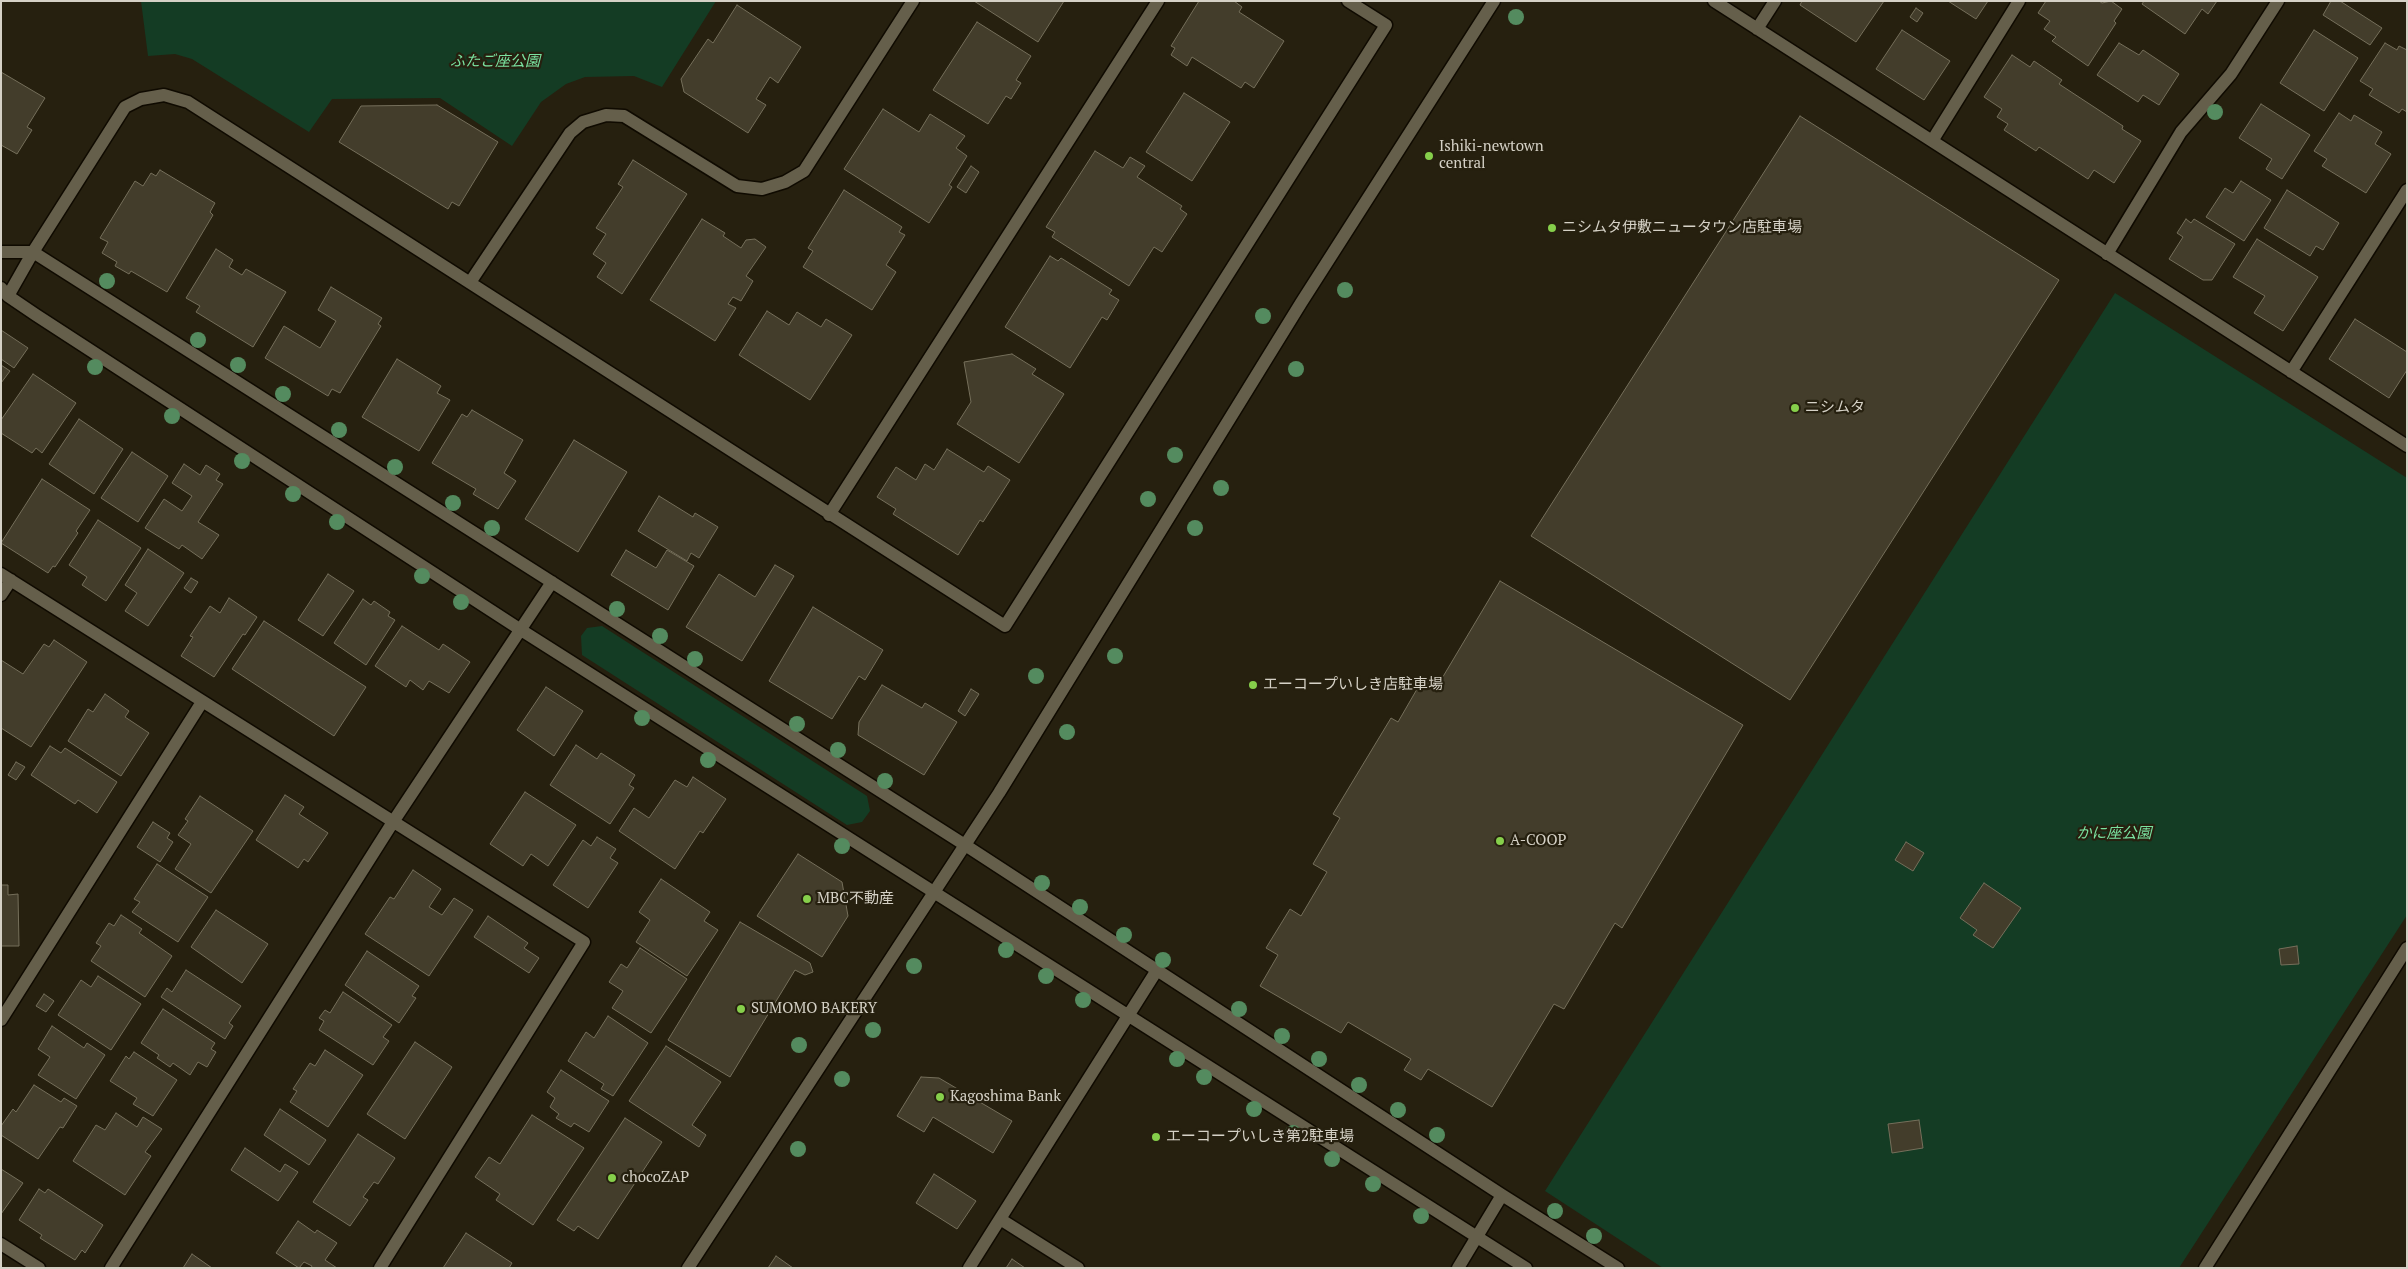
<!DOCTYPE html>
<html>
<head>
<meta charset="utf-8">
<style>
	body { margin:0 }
	#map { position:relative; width:2408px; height:1269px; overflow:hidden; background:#26200f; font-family:"PT Serif",serif }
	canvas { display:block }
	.frame { position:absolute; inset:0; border:2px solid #d5d1c6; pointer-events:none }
</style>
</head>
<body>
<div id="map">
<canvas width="2408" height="1269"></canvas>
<div class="frame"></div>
</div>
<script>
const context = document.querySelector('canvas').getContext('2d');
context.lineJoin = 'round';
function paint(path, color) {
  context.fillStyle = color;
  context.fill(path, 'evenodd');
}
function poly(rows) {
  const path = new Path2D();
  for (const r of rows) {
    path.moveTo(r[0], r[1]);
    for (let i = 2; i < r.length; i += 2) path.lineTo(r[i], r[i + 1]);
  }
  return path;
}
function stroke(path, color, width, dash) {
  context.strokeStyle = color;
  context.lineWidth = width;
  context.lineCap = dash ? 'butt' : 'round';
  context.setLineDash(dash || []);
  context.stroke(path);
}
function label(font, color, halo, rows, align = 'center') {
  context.font = font + ' "PT Serif","Noto Sans JP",serif';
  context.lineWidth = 4.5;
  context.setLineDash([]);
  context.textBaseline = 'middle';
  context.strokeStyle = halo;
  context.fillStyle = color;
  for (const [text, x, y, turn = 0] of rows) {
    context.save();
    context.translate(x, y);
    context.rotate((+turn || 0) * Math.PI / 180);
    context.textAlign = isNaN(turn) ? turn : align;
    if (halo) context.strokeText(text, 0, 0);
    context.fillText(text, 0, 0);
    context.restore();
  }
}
const green = poly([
	[141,1,716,1,662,87,634,76,585,77,566,84,541,102,512,146,440,98,332,99,309,132,192,59,175,54,148,56],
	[2115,293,2407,478,2407,915,2179,1268,1663,1268,1545,1191],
	[602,626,867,796,870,811,862,822,847,825,582,655,581,636,587,628]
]);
const building = poly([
	[974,1,1064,1,1038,42,974,1],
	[1199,1,1234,1,1242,7,1239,12,1284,41,1254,88,1245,82,1241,88,1192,57,1187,66,1171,55,1175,48,1171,46,1199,1],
	[1802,1,1884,1,1856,42,1800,5,1802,1],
	[1948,1,1988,1,1976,19,1948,1],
	[2046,1,2099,1,2102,3,2111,1,2122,9,2114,21,2116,23,2088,66,2052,41,2056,37,2044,29,2050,21,2038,13,2046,1],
	[2144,1,2217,1,2208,14,2202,9,2185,34,2142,4,2144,1],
	[2331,1,2340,1,2382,28,2370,45,2323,15,2331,1],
	[737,5,801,47,778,83,770,77,756,99,766,105,748,133,684,92,681,79,708,39,713,43,737,5],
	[1916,8,1923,13,1917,22,1910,17,1916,8],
	[977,22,1031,56,1016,80,1021,83,1011,99,1006,96,988,124,933,90,977,22],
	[1902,30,1950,61,1924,100,1876,69,1902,30],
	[2314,30,2358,58,2324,111,2280,83,2314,30],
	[2119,43,2139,55,2143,50,2179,74,2159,105,2143,95,2138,102,2097,75,2119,43],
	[2385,43,2397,50,2399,46,2407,50,2407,112,2402,109,2399,113,2369,95,2373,89,2360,81,2385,43],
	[2012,55,2030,67,2034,61,2062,80,2059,84,2123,126,2122,129,2141,141,2114,183,2094,170,2088,179,2039,147,2036,151,2004,130,2008,124,1997,117,2002,109,1984,97,2012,55],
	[1,72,45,98,27,127,32,130,17,154,1,145,1,72],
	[1184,93,1230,122,1192,181,1146,152,1184,93],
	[2261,104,2310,135,2282,179,2266,169,2272,159,2239,138,2261,104],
	[437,105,498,142,459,206,452,202,448,209,339,142,361,106,437,105],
	[883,109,919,132,930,114,965,136,956,148,967,156,949,185,952,187,929,223,844,169,883,109],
	[2339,113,2351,121,2354,115,2382,132,2375,144,2391,154,2366,193,2322,166,2327,159,2314,151,2339,113],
	[1800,116,2059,280,1790,700,1531,536,1800,116],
	[1095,151,1123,168,1130,157,1145,166,1137,177,1182,206,1180,209,1187,214,1162,252,1154,247,1129,286,1052,237,1055,232,1046,227,1095,151],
	[633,160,687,194,622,294,597,277,606,263,593,254,606,234,596,228,623,187,618,184,633,160],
	[971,166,979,172,966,193,957,187,971,166],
	[160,170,215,203,210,212,213,215,167,292,131,271,129,274,115,266,117,262,102,253,108,242,100,238,135,181,143,186,151,173,156,176,160,170],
	[2241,181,2271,200,2244,241,2206,217,2225,188,2233,193,2241,181],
	[844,190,902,227,899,232,905,235,886,265,896,272,872,310,803,267,813,251,808,248,844,190],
	[2287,190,2339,223,2323,250,2316,246,2310,256,2264,228,2287,190],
	[702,219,725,233,723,236,741,248,746,240,755,239,766,247,746,276,753,281,741,301,733,297,728,304,736,308,715,341,650,300,702,219],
	[2186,219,2191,223,2194,219,2235,244,2212,280,2203,280,2169,259,2183,237,2177,233,2186,219],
	[2257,239,2318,277,2283,331,2254,313,2265,296,2233,277,2257,239],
	[216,249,233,260,229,267,242,275,246,269,286,292,253,347,196,312,200,306,186,298,216,249],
	[1050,256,1058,261,1061,258,1112,290,1109,294,1119,300,1107,320,1102,317,1070,368,1005,327,1050,256],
	[331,287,382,318,378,324,381,326,340,393,332,389,328,396,265,358,284,326,320,348,336,321,318,310,331,287],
	[767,311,789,325,797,312,821,327,826,319,852,335,810,400,739,355,767,311],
	[2355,319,2407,352,2407,370,2389,398,2329,359,2355,319],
	[1,330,28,348,14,368,1,359,1,330],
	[1012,354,1036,369,1032,374,1064,394,1019,463,957,424,971,402,964,362,1012,354],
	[397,359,441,386,437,393,450,400,419,451,362,417,397,359],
	[1,365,10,371,1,383,1,365],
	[33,374,76,403,42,453,36,448,32,453,1,433,1,420,33,374],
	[472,410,523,440,504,473,516,481,498,509,473,494,476,489,432,463,462,414,467,417,472,410],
	[79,419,123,449,94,494,49,464,79,419],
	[574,440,627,472,578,552,525,519,574,440],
	[947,449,984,472,988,466,1010,480,983,522,980,520,958,555,893,514,896,509,877,497,896,467,916,480,925,464,934,470,947,449],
	[132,452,168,476,138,522,101,498,132,452],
	[184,464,200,475,206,465,220,474,216,480,223,484,198,522,219,535,202,559,182,545,179,549,145,528,164,499,182,511,192,496,172,483,184,464],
	[42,479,90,510,76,531,78,533,55,567,53,566,48,573,1,543,42,479],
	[659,496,693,517,695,513,718,527,699,558,691,553,687,561,638,531,659,496],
	[98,520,141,548,106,601,82,585,87,577,69,565,98,520],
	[148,549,184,573,148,626,125,611,137,593,125,585,148,549],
	[626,550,656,568,667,550,694,566,668,610,611,575,626,550],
	[775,565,794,576,742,661,686,627,719,574,755,597,775,565],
	[328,574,354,591,323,636,298,620,328,574],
	[191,578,198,582,191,593,184,588,191,578],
	[1500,581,1743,725,1622,928,1615,923,1564,1009,1554,1004,1492,1107,1428,1069,1421,1080,1404,1070,1411,1059,1348,1022,1341,1033,1260,986,1278,955,1266,948,1290,909,1301,916,1327,872,1313,864,1340,818,1333,814,1391,718,1398,722,1424,677,1438,685,1500,581],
	[229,598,257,617,245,635,243,634,214,677,181,656,193,637,190,636,210,606,220,613,229,598],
	[363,599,371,605,374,601,390,612,388,616,395,620,366,665,334,643,363,599],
	[813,607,883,650,865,680,859,676,832,719,769,681,813,607],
	[264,621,366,687,334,736,232,669,264,621],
	[402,626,439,650,443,644,470,662,449,693,429,681,423,690,410,680,406,687,375,666,402,626],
	[54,640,87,662,31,747,1,728,1,660,23,674,44,644,49,647,54,640],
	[882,685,922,708,925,703,957,722,924,775,858,735,859,722,882,685],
	[546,687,583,711,554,756,517,730,546,687],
	[971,689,979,694,965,716,958,711,971,689],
	[105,694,129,711,125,717,149,733,121,776,68,741,88,709,93,712,105,694],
	[576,745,597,759,601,753,635,775,629,785,634,788,610,824,550,785,576,745],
	[50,746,61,753,65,748,117,782,97,813,78,800,75,804,31,775,50,746],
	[16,762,25,767,16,780,8,775,16,762],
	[693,777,726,799,703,833,700,831,675,869,619,831,634,808,649,818,675,780,687,787,693,777],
	[525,792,576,825,548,866,531,854,523,866,490,844,525,792],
	[285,795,304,807,299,814,328,833,308,862,304,859,298,868,256,840,285,795],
	[200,796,253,831,211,893,175,869,191,844,178,835,188,821,185,819,200,796],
	[153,822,170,833,167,838,173,842,160,862,137,847,153,822],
	[597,837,616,849,610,858,618,863,588,908,553,885,583,840,591,846,597,837],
	[1906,842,1924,853,1913,871,1895,860,1906,842],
	[798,854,842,882,848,916,822,957,757,916,798,854],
	[157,864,208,897,178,942,132,912,140,902,134,899,157,864],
	[413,870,441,889,429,907,442,915,454,898,473,910,429,976,365,934,390,897,394,899,413,870],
	[661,879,710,912,704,921,718,930,687,976,636,942,650,920,639,912,661,879],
	[1984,883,2021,908,1993,948,1973,935,1977,930,1960,918,1984,883],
	[1,885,8,885,8,895,18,894,19,946,1,946,1,885],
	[216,910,268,944,242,983,191,947,216,910],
	[121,915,142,929,139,933,172,956,145,997,91,961,101,946,96,943,109,923,114,926,121,915],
	[488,916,528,943,524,948,539,958,529,973,474,937,488,916],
	[740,922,810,963,813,972,805,975,795,970,730,1077,668,1040,740,922],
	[2297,946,2299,964,2281,965,2279,949,2297,946],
	[640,948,687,979,651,1033,612,1008,623,991,609,982,621,964,627,968,640,948],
	[367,951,419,986,412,996,416,998,399,1023,345,985,367,951],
	[186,970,241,1006,229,1023,233,1026,225,1039,161,997,167,988,172,992,186,970],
	[98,976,141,1004,111,1050,58,1015,81,980,91,987,98,976],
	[343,992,392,1025,383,1037,389,1041,373,1065,319,1030,324,1021,319,1018,325,1010,330,1013,343,992],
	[44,994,54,1001,46,1012,36,1006,44,994],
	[163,1009,215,1043,211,1049,216,1052,207,1067,198,1062,190,1075,173,1063,170,1067,157,1058,159,1055,141,1043,163,1009],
	[608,1016,648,1043,613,1096,601,1089,604,1084,568,1061,586,1032,594,1038,608,1016],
	[52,1026,84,1048,87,1043,105,1055,76,1099,38,1075,50,1057,38,1049,52,1026],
	[415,1042,452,1067,405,1139,367,1114,415,1042],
	[666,1046,721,1082,692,1125,706,1135,699,1147,629,1101,666,1046],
	[325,1050,363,1075,328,1127,290,1102,297,1091,293,1089,310,1063,315,1066,325,1050],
	[134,1052,177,1080,153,1116,133,1104,137,1098,110,1081,126,1056,129,1059,134,1052],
	[561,1070,609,1101,589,1132,574,1123,571,1127,556,1118,559,1114,550,1107,555,1098,547,1092,561,1070],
	[921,1077,939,1078,1012,1121,993,1153,933,1117,924,1132,897,1116,921,1077],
	[34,1085,61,1102,64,1098,77,1106,63,1128,60,1127,38,1159,1,1135,1,1126,13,1109,16,1112,34,1085],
	[280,1109,326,1140,309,1165,264,1135,280,1109],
	[116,1113,137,1127,143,1117,162,1129,145,1152,151,1156,125,1195,73,1161,96,1125,105,1130,116,1113],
	[532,1115,584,1148,533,1225,496,1200,500,1194,475,1177,489,1157,500,1164,532,1115],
	[625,1118,662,1142,598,1239,578,1226,574,1231,557,1220,625,1118],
	[1919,1120,1923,1148,1892,1153,1888,1124,1919,1120],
	[358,1134,395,1158,378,1184,374,1182,363,1197,368,1200,350,1226,313,1202,358,1134],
	[245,1148,280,1172,285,1164,298,1172,278,1201,231,1170,245,1148],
	[1,1169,23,1183,1,1214,1,1169],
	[934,1174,976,1201,957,1229,916,1203,934,1174],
	[39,1189,45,1193,48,1189,103,1225,85,1253,82,1250,75,1260,40,1238,42,1235,19,1220,39,1189],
	[298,1221,315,1233,317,1230,337,1243,325,1260,337,1268,311,1268,312,1266,304,1262,299,1268,276,1253,298,1221],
	[466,1233,512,1263,509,1268,443,1268,466,1233],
	[192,1254,212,1268,183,1268,192,1254],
	[776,1256,793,1268,768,1268,776,1256],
	[1012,1259,1025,1268,1006,1268,1012,1259]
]);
const minor = poly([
	[1714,1,2407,446],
	[1757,29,1775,1],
	[1932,141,2019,1],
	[1,252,33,252,965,845,1502,1195,1618,1268],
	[2107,254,2181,132,2231,74,2278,1],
	[471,281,570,133,583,122,606,115,624,116,737,186,762,189,785,182,804,171,913,1],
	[1,288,8,296,36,315,521,630,1526,1268],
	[8,296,33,252,125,107,141,99,164,95,188,102,1005,626,1386,25,1348,1],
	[2291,372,2407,190],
	[829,515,1158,1],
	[1,574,584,942,380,1268],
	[1,595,11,580],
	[1,1020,202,702],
	[1000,1219,1078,1268],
	[1,1244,39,1268],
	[111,1268,393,822,552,582],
	[969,1268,1157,970],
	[1458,1268,1502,1195],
	[2205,1268,2407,948]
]);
const tertiary = poly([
	[688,1268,999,793,1301,303,1494,1]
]);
const trees = [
	[1516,17],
	[2215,112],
	[107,281],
	[1345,290],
	[1263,316],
	[198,340],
	[238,365],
	[95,367],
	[1296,369],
	[283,394],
	[172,416],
	[339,430],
	[1175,455],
	[242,461],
	[395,467],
	[1221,488],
	[293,494],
	[1148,499],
	[453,503],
	[337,522],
	[492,528],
	[1195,528],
	[422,576],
	[461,602],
	[617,609],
	[660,636],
	[1115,656],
	[695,659],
	[1036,676],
	[642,718],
	[797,724],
	[1067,732],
	[838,750],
	[708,760],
	[885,781],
	[842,846],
	[1042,883],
	[1080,907],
	[1124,935],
	[1006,950],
	[1163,960],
	[914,966],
	[1046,976],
	[1083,1000],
	[1239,1009],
	[873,1030],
	[1282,1036],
	[799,1045],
	[1177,1059],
	[1319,1059],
	[1204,1077],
	[842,1079],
	[1359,1085],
	[1254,1109],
	[1398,1110],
	[1293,1133],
	[1437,1135],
	[798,1149],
	[1332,1159],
	[1373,1184],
	[1555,1211],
	[1421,1216],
	[1594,1236]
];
const markers = [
	[1429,156,5,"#86cf4b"],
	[1552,228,5,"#86cf4b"],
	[1795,408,5,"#86cf4b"],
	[1253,685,5,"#86cf4b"],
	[1500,841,5,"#86cf4b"],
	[807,899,5,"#86cf4b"],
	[741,1009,5,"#86cf4b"],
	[940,1097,5,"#86cf4b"],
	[1156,1137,5,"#86cf4b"],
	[612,1178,5,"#86cf4b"]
];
const parkNames = [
	["ふたご座公園",495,62],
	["かに座公園",2114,834]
];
const poiNames = [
	["Ishiki-newtown",1439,147],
	["central",1439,164],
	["ニシムタ伊敷ニュータウン店駐車場",1562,228],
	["ニシムタ",1805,408],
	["エーコープいしき店駐車場",1263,685],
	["A-COOP",1510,841],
	["MBC不動産",817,899],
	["SUMOMO BAKERY",751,1009],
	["Kagoshima Bank",950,1097],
	["エーコープいしき第2駐車場",1166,1137],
	["chocoZAP",622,1178]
];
paint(green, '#143c24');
paint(building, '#433d2b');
stroke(building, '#756f5b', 1);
stroke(minor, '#0f0a00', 15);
stroke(tertiary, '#0f0a00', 15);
stroke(minor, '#655f4b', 12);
stroke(tertiary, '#655f4b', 12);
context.fillStyle = '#548b5f';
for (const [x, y] of trees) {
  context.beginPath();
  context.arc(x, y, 8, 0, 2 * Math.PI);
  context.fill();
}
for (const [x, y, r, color] of markers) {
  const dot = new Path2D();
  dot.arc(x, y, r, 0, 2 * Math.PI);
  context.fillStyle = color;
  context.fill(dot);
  stroke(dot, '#26200f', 2);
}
label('italic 15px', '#7ae2a0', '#26200f', parkNames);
label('15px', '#d5d1c6', '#26200f', poiNames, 'left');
</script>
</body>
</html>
